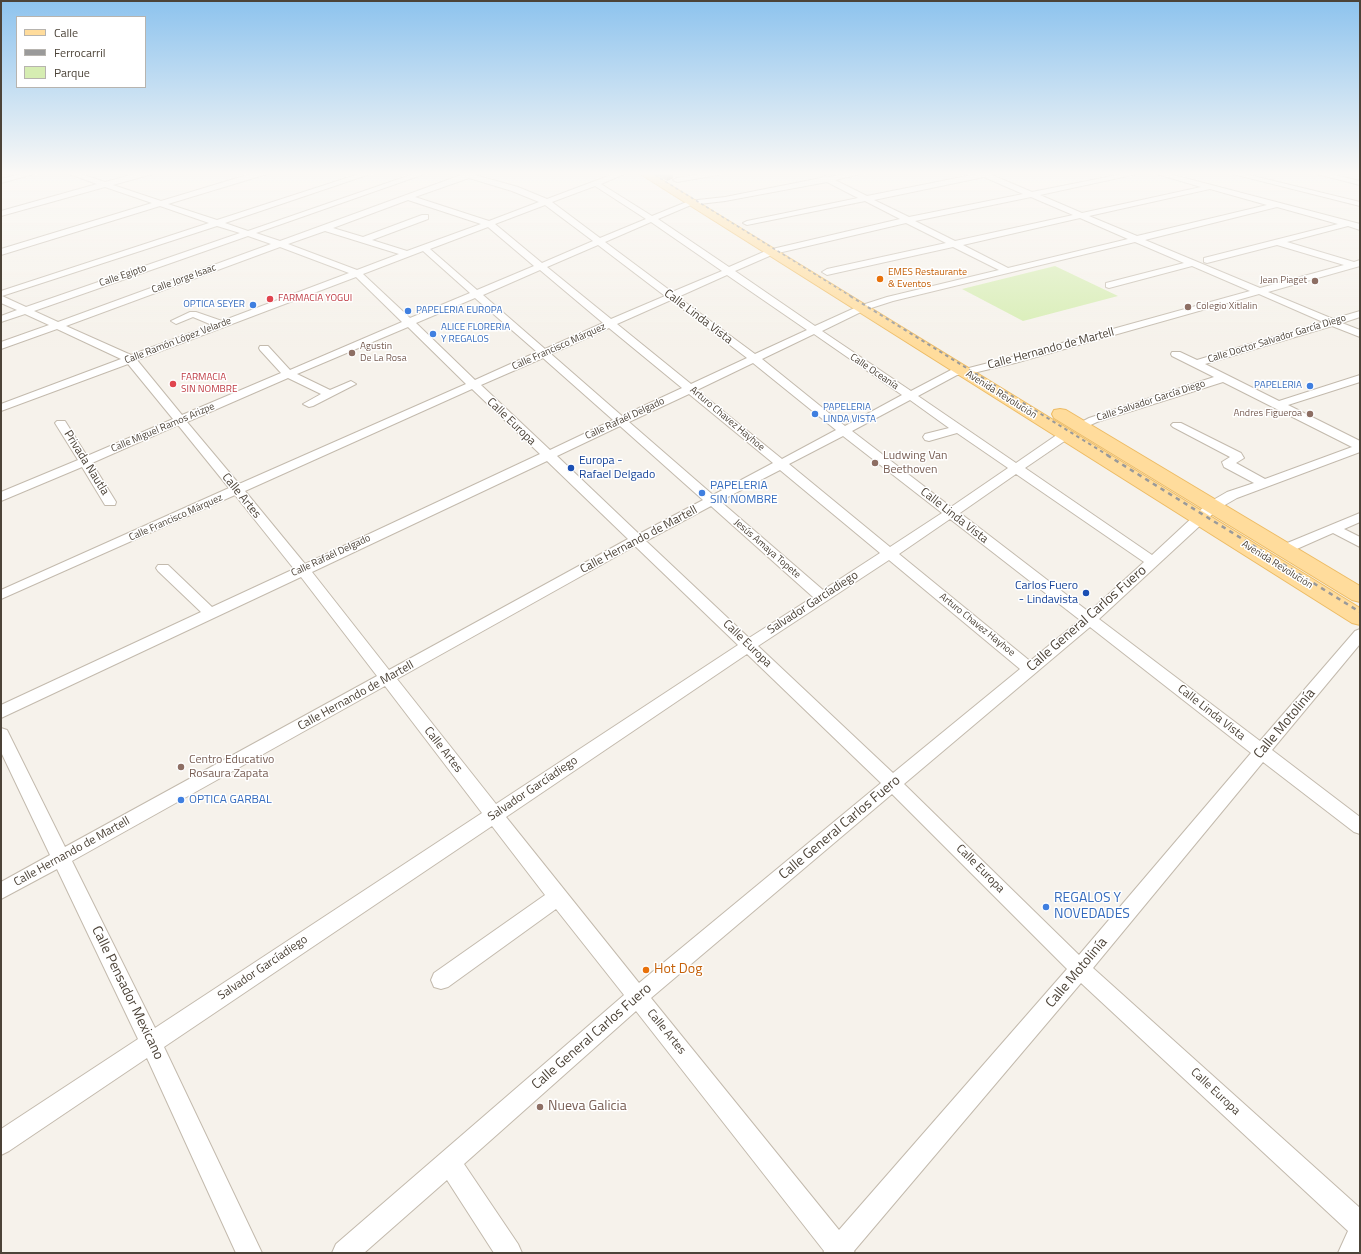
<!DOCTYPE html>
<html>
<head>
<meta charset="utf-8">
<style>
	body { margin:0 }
	#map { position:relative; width:1361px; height:1254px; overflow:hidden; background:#f6f2eb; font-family:"Titillium Web",sans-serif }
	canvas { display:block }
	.frame { position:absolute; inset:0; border:2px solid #4c4338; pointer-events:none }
	.legend { position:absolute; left:16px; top:16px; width:130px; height:72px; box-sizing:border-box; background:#fff; border:1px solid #b7b4af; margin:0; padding:5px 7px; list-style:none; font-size:12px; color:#4c4338 }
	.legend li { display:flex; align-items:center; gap:8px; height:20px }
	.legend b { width:20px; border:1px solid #b7b4af }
</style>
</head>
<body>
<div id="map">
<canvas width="1361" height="1254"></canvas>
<div class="frame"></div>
<ul class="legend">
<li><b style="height:5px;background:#ffdc9c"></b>Calle</li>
<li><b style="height:5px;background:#9a9a9a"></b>Ferrocarril</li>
<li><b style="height:11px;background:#d6edb2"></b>Parque</li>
</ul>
</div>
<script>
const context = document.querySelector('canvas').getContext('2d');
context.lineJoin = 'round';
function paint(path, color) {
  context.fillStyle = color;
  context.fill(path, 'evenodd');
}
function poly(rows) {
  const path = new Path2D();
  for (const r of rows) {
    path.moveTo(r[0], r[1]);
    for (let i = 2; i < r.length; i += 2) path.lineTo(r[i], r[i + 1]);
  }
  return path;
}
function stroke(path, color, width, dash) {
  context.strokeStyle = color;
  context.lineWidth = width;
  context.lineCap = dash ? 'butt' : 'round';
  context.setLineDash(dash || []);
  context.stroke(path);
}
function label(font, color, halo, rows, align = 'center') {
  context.font = font + ' "Titillium Web",sans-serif';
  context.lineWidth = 3;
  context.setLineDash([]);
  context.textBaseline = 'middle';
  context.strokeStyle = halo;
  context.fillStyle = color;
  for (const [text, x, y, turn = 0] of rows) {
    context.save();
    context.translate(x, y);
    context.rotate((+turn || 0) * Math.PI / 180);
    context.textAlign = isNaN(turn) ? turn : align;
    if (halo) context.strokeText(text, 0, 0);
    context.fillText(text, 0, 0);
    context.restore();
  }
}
const green = poly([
	[1055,266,1118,296,1023,321,962,289]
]);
const street = poly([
	[29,172,41,172,1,183,1,179,29,172],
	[64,172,75,172,105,182,142,172,153,172,152,174,113,185,161,201,257,172,268,172,267,174,168,204,217,220,365,172,376,172,225,223,248,231,419,172,430,172,256,233,280,241,461,175,454,172,475,172,475,175,518,187,547,199,619,172,629,172,601,184,652,216,689,201,725,197,821,178,825,176,829,177,855,172,870,172,835,180,867,196,977,174,974,172,992,172,992,175,1032,192,1132,172,1146,172,1040,195,1082,213,1201,187,1150,172,1162,172,1360,224,1360,230,1348,226,1287,242,1354,262,1360,260,1360,266,1268,292,1333,319,1360,311,1360,317,1342,323,1360,330,1360,337,1332,326,1205,364,1279,401,1360,375,1360,382,1288,405,1360,441,1360,452,1237,498,1218,509,1099,619,1260,741,1355,631,1360,629,1360,644,1272,750,1360,817,1360,834,1354,832,1263,762,1093,968,1360,1208,1360,1253,1338,1253,1348,1231,1081,983,854,1251,855,1253,823,1253,824,1251,636,1011,464,1164,518,1244,522,1253,494,1253,447,1180,364,1253,332,1253,336,1244,624,995,556,909,448,987,441,989,434,987,431,980,434,973,545,895,492,826,164,1047,262,1253,236,1253,147,1058,9,1151,1,1155,1,1129,138,1039,57,869,1,899,1,882,50,855,1,752,1,728,7,730,9,734,65,847,377,676,301,577,1,718,1,705,201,612,158,571,156,568,158,565,168,565,212,607,294,569,235,495,1,599,1,590,229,488,178,425,92,463,116,502,115,505,105,505,82,467,1,501,1,492,78,460,55,423,57,421,65,421,87,456,173,419,128,364,1,411,1,404,121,359,57,329,1,349,1,342,49,325,25,314,1,322,1,316,17,310,1,303,1,291,209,223,160,206,1,255,1,249,152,203,105,187,1,216,1,211,97,184,64,172],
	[984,177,1023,194,909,217,874,200,984,177],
	[469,178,512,191,539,202,489,221,415,197,469,178],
	[827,182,858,198,747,221,743,223,747,225,865,201,900,219,768,250,729,267,658,219,691,205,725,201,827,182],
	[595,186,646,219,600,238,552,202,595,186],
	[1210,189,1267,205,1137,236,1089,216,1210,189],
	[1031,197,1073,215,955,241,915,221,1031,197],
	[408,200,481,224,407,251,372,240,428,219,428,215,422,215,363,237,333,228,408,200],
	[545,205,593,241,542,263,495,224,545,205],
	[1277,207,1338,224,1204,258,1204,262,1207,263,1277,245,1344,265,1260,288,1145,240,1277,207],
	[1080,218,1128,239,1008,268,963,245,1080,218],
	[651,222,722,271,672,292,605,242,651,222],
	[906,223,946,243,827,269,822,272,827,275,953,247,999,270,887,297,859,306,815,326,735,271,774,254,906,223],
	[217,226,240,233,26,307,2,296,217,226],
	[488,227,534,266,477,290,430,249,488,227],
	[325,231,399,254,357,270,288,244,325,231],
	[248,236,271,244,58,322,34,311,248,236],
	[1135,242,1184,263,1106,283,1106,287,1109,288,1192,266,1250,291,1008,358,965,369,951,370,911,391,822,331,865,310,893,301,1135,242],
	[598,245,665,296,611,319,547,267,598,245],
	[280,247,349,273,222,321,196,312,190,312,171,321,176,324,193,317,212,325,131,355,66,326,280,247],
	[423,251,470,293,410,318,363,274,423,251],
	[540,270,603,323,545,349,483,295,540,270],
	[727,275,807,330,755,354,678,297,727,275],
	[356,277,402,322,290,370,268,346,260,346,259,348,260,350,281,373,182,415,137,360,356,277],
	[1259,294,1323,322,1197,360,1180,352,1172,352,1171,354,1172,356,1214,377,1089,418,1074,426,1076,428,1084,428,1097,422,1223,382,1352,447,1265,479,1236,463,1244,458,1241,453,1181,423,1173,423,1171,425,1173,427,1230,457,1222,462,1224,467,1254,483,1227,492,1208,503,1152,555,1025,468,1069,438,1071,435,1069,432,1061,432,1016,463,918,396,957,375,965,375,1015,363,1259,294],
	[475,298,537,352,475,380,416,323,475,298],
	[671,300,747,358,691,384,617,324,671,300],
	[408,327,466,384,239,484,187,422,288,378,321,394,303,404,309,407,313,406,356,384,351,381,330,390,297,374,408,327],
	[609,328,682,388,622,416,551,354,609,328],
	[814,334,902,395,845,426,762,359,814,334],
	[543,358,613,420,550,450,481,385,543,358],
	[753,363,836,430,782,459,697,390,753,363],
	[472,389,540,454,305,564,245,491,472,389],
	[689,394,773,463,713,495,629,422,689,394],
	[910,400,949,428,925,434,923,437,925,440,929,441,957,433,1008,468,951,507,852,431,910,400],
	[620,426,703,500,639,534,557,456,620,426],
	[843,436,942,513,890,547,789,464,843,436],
	[547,461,628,539,389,670,312,572,547,461],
	[780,470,880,553,823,590,720,501,780,470],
	[1016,474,1144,562,1089,612,960,513,1016,474],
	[711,506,813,597,749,638,646,541,711,506],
	[950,519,1080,620,1030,661,899,554,950,519],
	[635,546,738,645,496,804,397,679,635,546],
	[889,560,1020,669,893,773,758,646,889,560],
	[1090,627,1251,753,1079,955,904,784,1090,627],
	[747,654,881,783,639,983,506,817,747,654],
	[385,686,482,813,155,1028,72,861,385,686],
	[892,794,1067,969,839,1230,651,998,892,794],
	[712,172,728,172,724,174,677,182,673,180,677,178,712,172],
	[1225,172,1237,172,1360,202,1360,206,1225,172],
	[1309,172,1322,172,1360,181,1360,185,1309,172],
	[1360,513,1360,522,1344,529,1360,537,1360,547,1333,533,1290,552,1280,552,1278,549,1280,546,1360,513]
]);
const primary = poly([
	[637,172,649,172,1360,608,1360,625,1352,623,637,172],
	[1060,409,1066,410,1360,586,1360,602,1352,600,1054,418,1052,414,1054,410,1060,409]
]);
const railFar2 = poly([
	[650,172,852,297]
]);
const railFar1 = poly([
	[850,296,1109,456]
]);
const rail = poly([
	[1107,455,1360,612]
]);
const wall = poly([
	[652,172,673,172,673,178,667,181]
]);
const shadedWall = poly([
	[667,172,673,172,673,178,667,181]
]);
const markers = [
	[880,279,4,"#e8710a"],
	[1315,281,4,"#8d6e63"],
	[270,299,4,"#e0444e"],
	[253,305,4,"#3f7fe0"],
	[1188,307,4,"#8d6e63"],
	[408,311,4,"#3f7fe0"],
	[433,334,4,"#3f7fe0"],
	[352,353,4,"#8d6e63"],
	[173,384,4,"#e0444e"],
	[1310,386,4,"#3f7fe0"],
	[815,414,4,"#3f7fe0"],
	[1310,414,4,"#8d6e63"],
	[875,463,4,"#8d6e63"],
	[571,468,4,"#1a4fb4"],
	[702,493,4,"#3f7fe0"],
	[1086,593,4,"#1a4fb4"],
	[181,767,4,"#8d6e63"],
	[181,800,4,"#3f7fe0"],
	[1046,907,4,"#3f7fe0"],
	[646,970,4,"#e8710a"],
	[540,1107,4,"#8d6e63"]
];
const farFoodnames = [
	["EMES Restaurante",888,273],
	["& Eventos",888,285]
];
const farStreetnames = [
	["Calle Egipto",123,276,-19],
	["Calle Jorge Isaac",184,279,-20],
	["Calle Doctor Salvador García Diego",1277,339,-17],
	["Calle Ramón López Velarde",178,341,-21],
	["Calle Francisco Márquez",559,347,-24],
	["Calle Oceanía",874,372,34],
	["Avenida Revolución",1001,395,32],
	["Calle Salvador García Diego",1151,401,-18],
	["Calle Rafaél Delgado",625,419,-25],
	["Arturo Chavez Hayhoe",727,419,40],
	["Calle Miguel Ramos Arizpe",163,428,-23],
	["Calle Francisco Márquez",176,518,-24],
	["Jesús Amaya Topete",767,549,41],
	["Calle Rafaél Delgado",331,556,-25],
	["Avenida Revolución",1277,565,32],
	["Arturo Chavez Hayhoe",977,625,39]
];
const farEducationnames = [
	["Jean Piaget",1307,281],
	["Colegio Xitlalin",1196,307,"left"],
	["Agustin",360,347,"left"],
	["De La Rosa",360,359,"left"],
	["Andres Figueroa",1302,414]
];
const farHealthnames = [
	["FARMACIA YOGUI",278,299],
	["FARMACIA",181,378],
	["SIN NOMBRE",181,390]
];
const farShopnames = [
	["OPTICA SEYER",245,305,"right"],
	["PAPELERIA EUROPA",416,311],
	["ALICE FLORERIA",441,328],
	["Y REGALOS",441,340],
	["PAPELERIA",1302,386,"right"],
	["PAPELERIA",823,408],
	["LINDA VISTA",823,420]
];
const streetNames = [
	["Calle Linda Vista",698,317,37],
	["Calle Hernando de Martell",1051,349,-15],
	["Calle Europa",511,422,44],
	["Privada Nautla",86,463,58],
	["Calle Artes",241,496,51],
	["Calle Linda Vista",954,516,38],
	["Calle Hernando de Martell",639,540,-28],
	["Salvador Garcíadiego",813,603,-33],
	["Calle Europa",747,644,44],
	["Calle Hernando de Martell",356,696,-29],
	["Calle Linda Vista",1211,713,38],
	["Calle Artes",443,750,52],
	["Salvador Garcíadiego",533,789,-34],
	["Calle Hernando de Martell",72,852,-29],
	["Calle Europa",980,869,45],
	["Salvador Garcíadiego",263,968,-34],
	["Calle Artes",666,1032,51],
	["Calle Europa",1215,1092,43]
];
const educationNames = [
	["Ludwing Van",883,456],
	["Beethoven",883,470],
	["Centro Educativo",189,760],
	["Rosaura Zapata",189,774]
];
const transitNames = [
	["Europa -",579,461],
	["Rafael Delgado",579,475],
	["Carlos Fuero",1078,586,"right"],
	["- Lindavista",1078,600,"right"]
];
const shopNames = [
	["PAPELERIA",710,486],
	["SIN NOMBRE",710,500],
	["OPTICA GARBAL",189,800]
];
const nearStreetnames = [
	["Calle General Carlos Fuero",1087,619,-41],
	["Calle Motolinía",1285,724,-50],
	["Calle General Carlos Fuero",840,828,-40],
	["Calle Motolinía",1077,973,-50],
	["Calle Pensador Mexicano",127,993,64],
	["Calle General Carlos Fuero",592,1037,-41]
];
const nearShopnames = [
	["REGALOS Y",1054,899],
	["NOVEDADES",1054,915]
];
const nearFoodnames = [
	["Hot Dog",654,970]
];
const nearEducationnames = [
	["Nueva Galicia",548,1107]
];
paint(green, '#d6edb2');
stroke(street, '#c3baad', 2);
stroke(primary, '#edbb63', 2);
paint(street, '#fff');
paint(primary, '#ffdc9c');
stroke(railFar2, '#9a9a9a', 1.5, [3, 3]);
stroke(railFar1, '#9a9a9a', 2, [3.5, 3.5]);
stroke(rail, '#9a9a9a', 2.5, [4.5, 4.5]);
paint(wall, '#bdb3a7');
paint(shadedWall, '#9a9288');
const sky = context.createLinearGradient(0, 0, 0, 347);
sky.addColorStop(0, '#8dc3ee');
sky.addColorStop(0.5, '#fbf9f6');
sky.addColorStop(1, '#fbf9f600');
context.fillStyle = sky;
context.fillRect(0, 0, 1361, 347);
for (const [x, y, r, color] of markers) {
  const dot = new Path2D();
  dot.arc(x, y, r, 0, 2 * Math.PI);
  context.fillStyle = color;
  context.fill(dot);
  stroke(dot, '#fff', 1.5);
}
label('10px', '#c56008', '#fff', farFoodnames, 'left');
label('10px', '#4c4338', '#fff', farStreetnames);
label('10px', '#785e54', '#fff', farEducationnames, 'right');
label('10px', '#be3a42', '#fff', farHealthnames, 'left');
label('10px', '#366cbe', '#fff', farShopnames, 'left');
label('12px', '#4c4338', '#fff', streetNames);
label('12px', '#785e54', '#fff', educationNames, 'left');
label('12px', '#164399', '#fff', transitNames, 'left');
label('12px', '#366cbe', '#fff', shopNames, 'left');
label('14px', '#4c4338', '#fff', nearStreetnames);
label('14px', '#366cbe', '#fff', nearShopnames, 'left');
label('14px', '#c56008', '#fff', nearFoodnames, 'left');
label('14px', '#785e54', '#fff', nearEducationnames, 'left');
</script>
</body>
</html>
